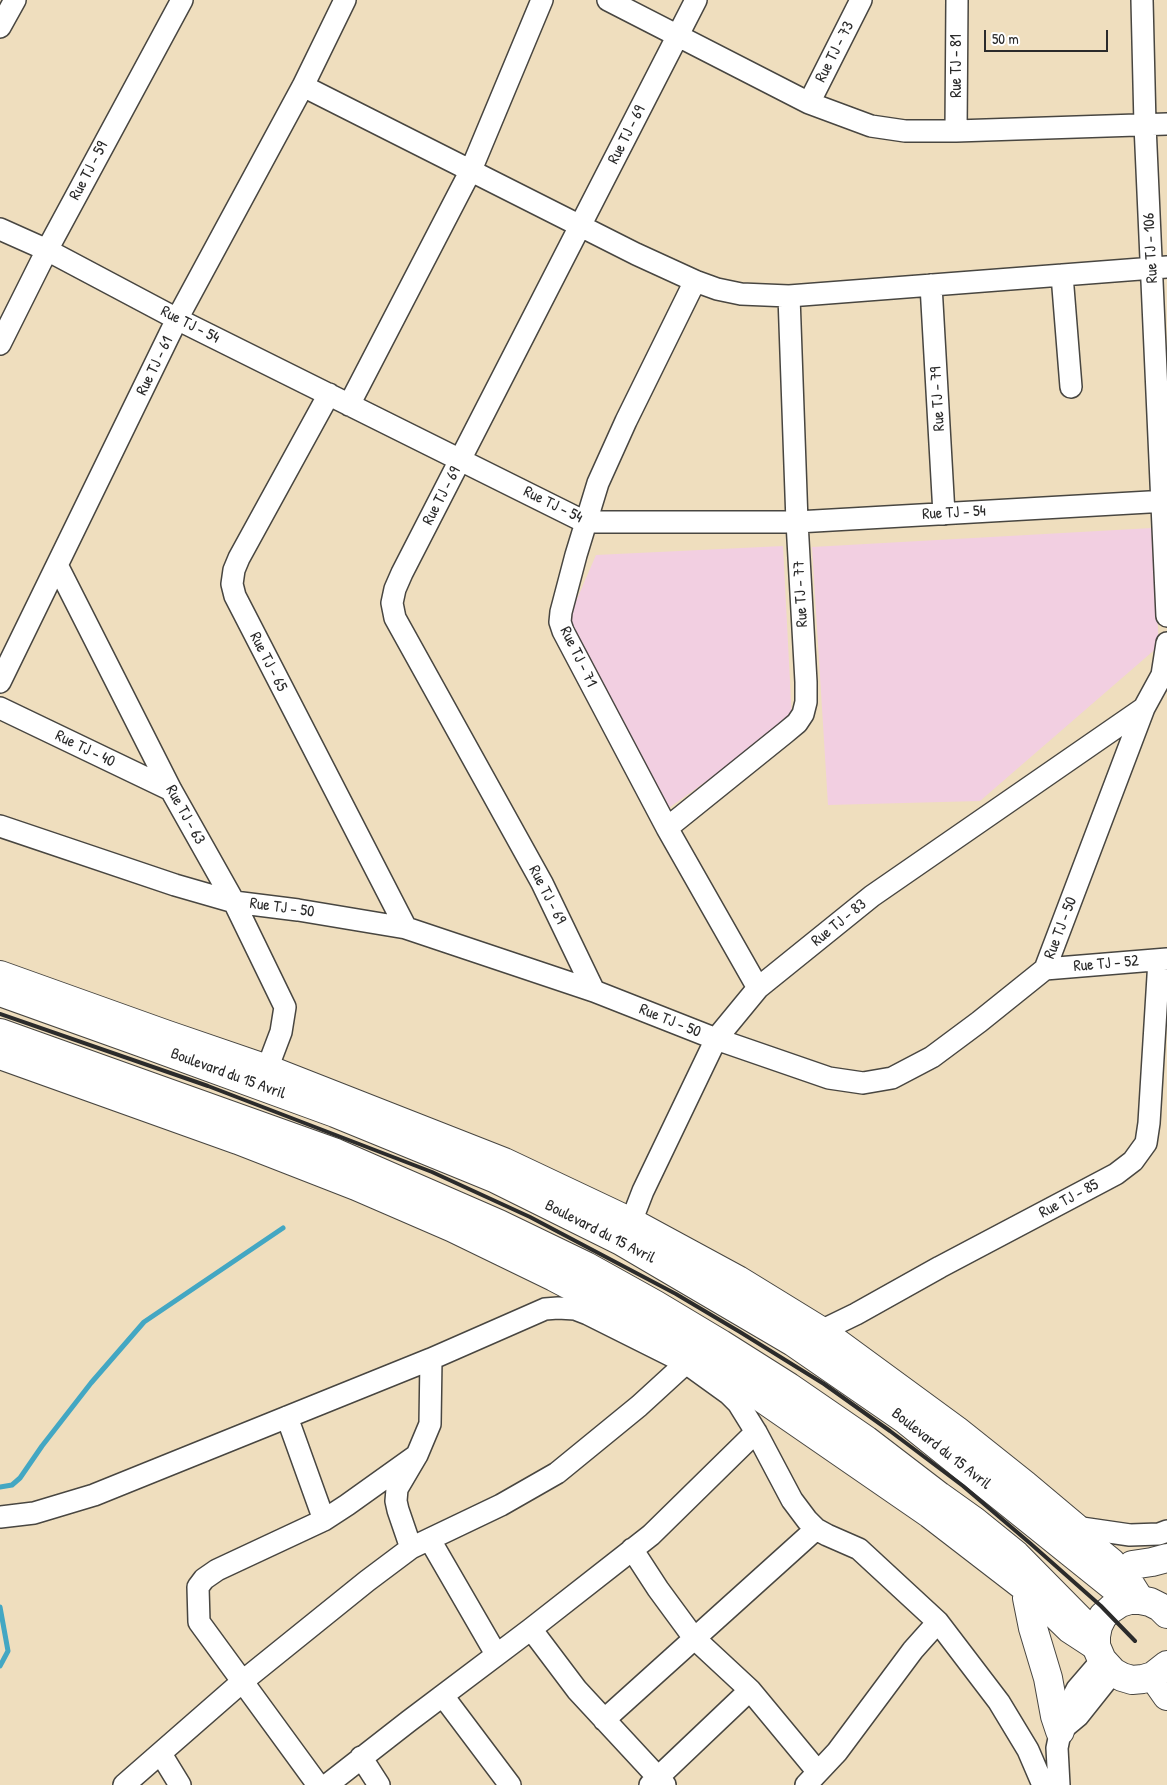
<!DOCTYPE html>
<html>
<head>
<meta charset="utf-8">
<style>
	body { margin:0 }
	#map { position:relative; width:1167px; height:1785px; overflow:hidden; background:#efdebe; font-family:"Patrick Hand",sans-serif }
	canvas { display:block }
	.scale { position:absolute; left:984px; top:30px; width:124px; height:22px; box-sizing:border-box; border:2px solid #2b2b2b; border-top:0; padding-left:6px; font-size:15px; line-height:18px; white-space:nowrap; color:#2b2b2b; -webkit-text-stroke:4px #fff; paint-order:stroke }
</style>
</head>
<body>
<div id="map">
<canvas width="1167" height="1785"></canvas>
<div class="scale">50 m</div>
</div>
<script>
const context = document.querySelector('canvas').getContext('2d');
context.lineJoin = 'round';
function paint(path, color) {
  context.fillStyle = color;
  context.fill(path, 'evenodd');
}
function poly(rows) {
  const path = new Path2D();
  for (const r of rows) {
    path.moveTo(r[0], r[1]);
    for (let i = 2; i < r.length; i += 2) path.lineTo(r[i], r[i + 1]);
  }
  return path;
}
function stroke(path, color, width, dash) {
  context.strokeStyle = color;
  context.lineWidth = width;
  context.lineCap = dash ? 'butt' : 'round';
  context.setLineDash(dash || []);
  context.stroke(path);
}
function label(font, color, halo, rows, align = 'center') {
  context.font = font + ' "Patrick Hand",sans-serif';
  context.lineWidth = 4;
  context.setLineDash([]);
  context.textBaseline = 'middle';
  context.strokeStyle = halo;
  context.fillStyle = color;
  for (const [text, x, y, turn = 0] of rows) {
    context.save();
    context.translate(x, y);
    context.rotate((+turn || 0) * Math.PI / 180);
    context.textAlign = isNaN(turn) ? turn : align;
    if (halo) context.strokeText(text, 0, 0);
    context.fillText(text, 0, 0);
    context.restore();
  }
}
const built = poly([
	[1152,528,1159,646,980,801,828,805,812,547],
	[783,546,792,720,666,810,564,629,596,555]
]);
const stream = poly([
	[0,1487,12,1485,20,1478,42,1446,91,1383,144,1322,283,1228],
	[0,1607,8,1651,0,1666]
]);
const minor = poly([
	[608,0,809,103,871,126,905,131,956,131,1167,124],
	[1142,0,1145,125,1167,616],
	[0,27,15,0],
	[303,86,636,254,695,281,717,289,741,294,789,296,1167,267],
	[809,103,861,0],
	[956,131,957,0],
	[0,229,47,250,177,319,585,522,797,522,1167,501],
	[1062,275,1071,387],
	[695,281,626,421,598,483,576,555,561,612,560,622,563,631,667,828,758,988],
	[931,285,944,514],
	[0,344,47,250,182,0],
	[329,394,239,558,234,570,232,584,235,596,406,928],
	[349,405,471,170,542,0],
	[57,565,171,790,234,902,285,1007,281,1032,267,1069],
	[0,682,177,319,303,86,345,0],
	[0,708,171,790],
	[0,826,175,885,234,902,298,910,406,928,594,991,716,1039,829,1078,863,1083,892,1078,932,1057,979,1022,1045,969,1144,708,1162,675,1167,643],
	[667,828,785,733,797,723,803,714,806,702,806,682,797,522,789,296],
	[1045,969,1167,959],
	[594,991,542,883,395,618,392,603,395,589,402,573,696,0],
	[631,1222,643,1191,716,1039,758,988,872,896,1144,708],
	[821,1331,856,1314,940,1267,1116,1174,1133,1161,1146,1143,1149,1123,1159,960],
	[287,1417,324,1520],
	[0,1517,34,1513,94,1495,431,1359,545,1309,558,1308,575,1309,588,1314,686,1363,729,1394,738,1403,756,1432,792,1500,807,1520,816,1529,827,1535,859,1549,938,1622,999,1702,1028,1750,1043,1785],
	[1075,1527,1130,1535,1159,1534,1167,1531],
	[430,1540,496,1654],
	[411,1548,398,1510,396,1501,397,1489,417,1455,430,1424,431,1359],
	[632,1549,658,1589,694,1638,750,1690,818,1772],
	[531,1629,577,1690,665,1785],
	[443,1696,510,1785],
	[604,1720,816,1529],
	[1060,1731,1078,1716,1113,1672],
	[161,1754,180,1785],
	[361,1757,379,1785],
	[124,1785,243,1681,367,1581,411,1548,501,1505,557,1473,639,1406,686,1363],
	[318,1785,199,1622,198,1587,204,1579,217,1570,324,1520,347,1505,417,1455],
	[327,1785,409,1721,531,1629,651,1535,756,1432],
	[650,1785,750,1690],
	[806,1785,837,1752,913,1650,938,1622],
	[1059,1785,1057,1748,1064,1714,1077,1689,1102,1660]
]);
const major = poly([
	[0,975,165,1034,267,1069,504,1162,631,1222,738,1280,821,1331,956,1430,1025,1485,1075,1527,1100,1553,1111,1562,1128,1581,1140,1600],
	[0,1055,238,1140,356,1186,453,1228,554,1277,659,1332,743,1385,930,1514,1035,1595,1070,1629,1096,1646],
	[1132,1565,1152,1562,1167,1558],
	[1027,1598,1033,1628,1048,1678,1055,1716,1060,1731]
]);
const highway = poly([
	[0,992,143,1043,335,1113,494,1178,621,1241,793,1342,906,1420,1130,1600],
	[0,1033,336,1153,499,1224,586,1266,656,1305,721,1344,789,1387,866,1440,939,1496,974,1521,1016,1555,1096,1636],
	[1167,1614,1160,1607,1150,1602,1140,1600,1130,1600,1120,1603,1111,1609,1103,1616,1098,1626,1096,1636,1096,1646,1102,1660,1113,1672,1122,1677,1132,1680,1143,1679,1153,1676,1167,1665],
	[1153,1676,1167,1696]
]);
const rail = poly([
	[0,1014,208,1086,432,1172,530,1217,676,1294,740,1332,824,1384,890,1431,963,1486,1031,1544,1101,1606,1135,1641]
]);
const streetNames = [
	["Rue TJ - 73",835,52,-63],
	["Rue TJ - 81",957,66,-90],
	["Rue TJ - 69",627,135,-63],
	["Rue TJ - 59",89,171,-62],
	["Rue TJ - 106",1151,248,-93],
	["Rue TJ - 54",190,325,27],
	["Rue TJ - 61",155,366,-64],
	["Rue TJ - 79",938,399,-93],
	["Rue TJ - 69",442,496,-62],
	["Rue TJ - 54",553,505,26],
	["Rue TJ - 54",954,513,-3],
	["Rue TJ - 77",801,594,-93],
	["Rue TJ - 71",578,657,64],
	["Rue TJ - 65",268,662,63],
	["Rue TJ - 40",85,749,26],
	["Rue TJ - 63",185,815,61],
	["Rue TJ - 69",547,895,63],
	["Rue TJ - 50",282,908,8],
	["Rue TJ - 83",839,923,-39],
	["Rue TJ - 50",1061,928,-69],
	["Rue TJ - 52",1106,964,-5],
	["Rue TJ - 50",670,1021,22],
	["Boulevard du 15 Avril",228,1074,20],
	["Rue TJ - 85",1069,1199,-28],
	["Boulevard du 15 Avril",600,1232,27],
	["Boulevard du 15 Avril",941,1449,38]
];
paint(built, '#f2cfe1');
stroke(stream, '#43a7c3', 5);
stroke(minor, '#484641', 24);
stroke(major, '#484641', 30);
stroke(highway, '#484641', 30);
stroke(minor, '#fff', 21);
stroke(major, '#fff', 28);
stroke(highway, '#fff', 28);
stroke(rail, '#2b2b2b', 4);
label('16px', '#2b2b2b', '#fff', streetNames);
</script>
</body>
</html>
